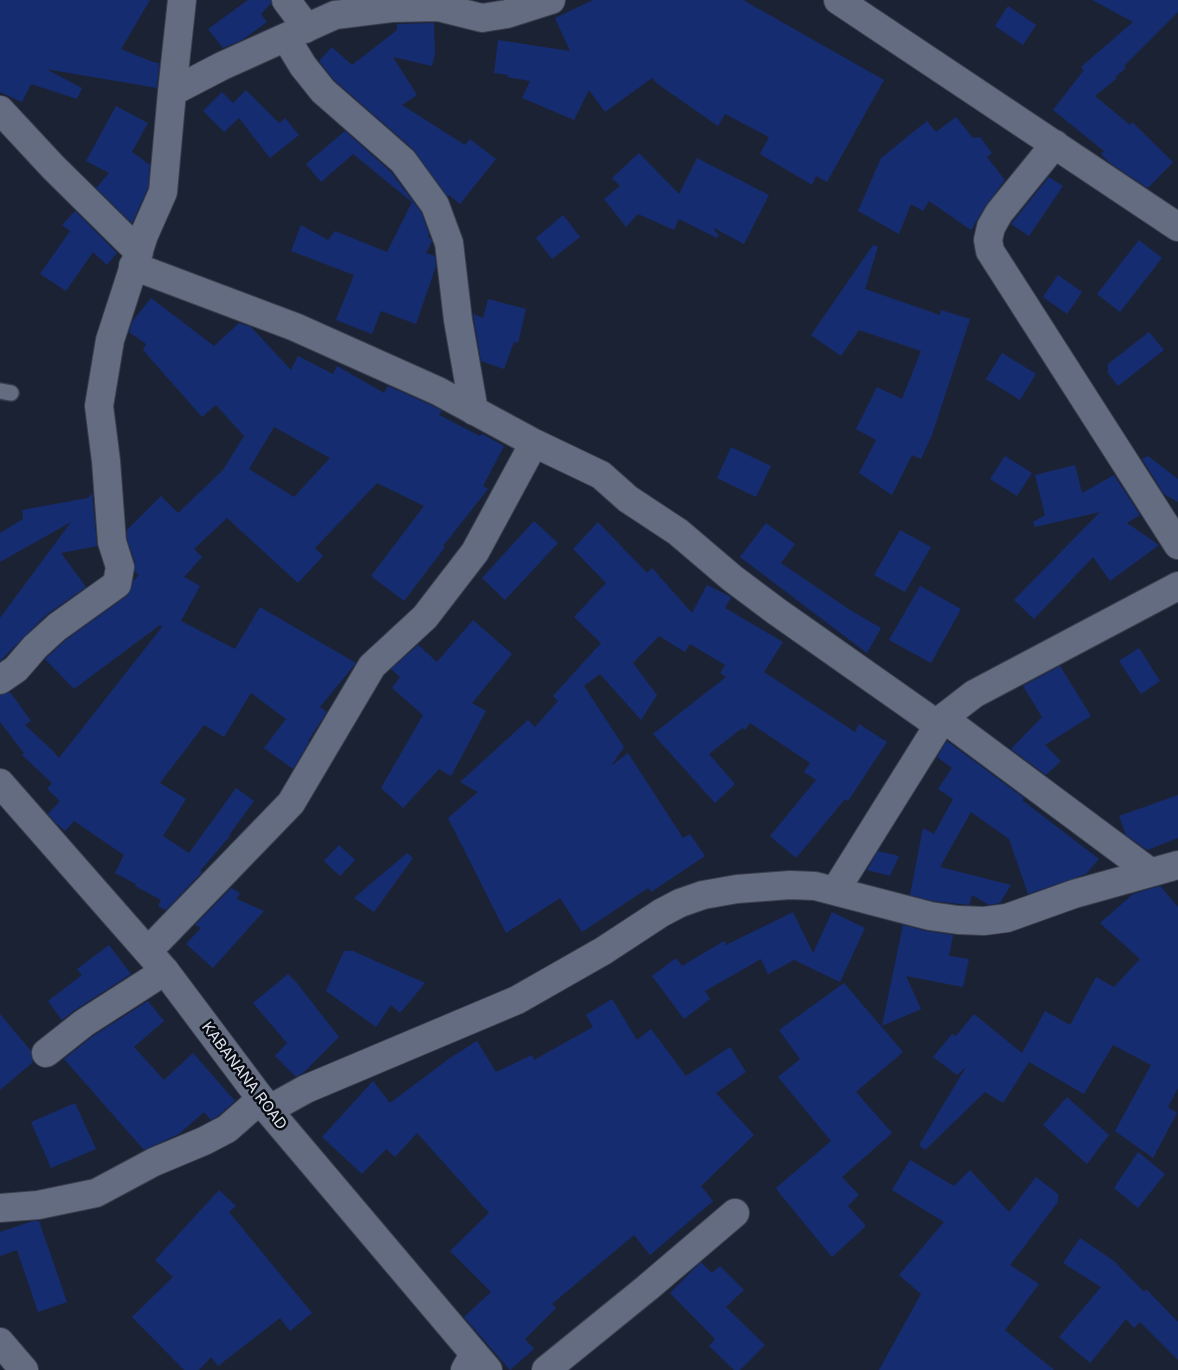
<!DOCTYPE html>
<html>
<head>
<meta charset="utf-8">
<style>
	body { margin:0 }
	canvas { display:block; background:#1b2233 }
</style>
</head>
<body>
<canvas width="1178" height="1370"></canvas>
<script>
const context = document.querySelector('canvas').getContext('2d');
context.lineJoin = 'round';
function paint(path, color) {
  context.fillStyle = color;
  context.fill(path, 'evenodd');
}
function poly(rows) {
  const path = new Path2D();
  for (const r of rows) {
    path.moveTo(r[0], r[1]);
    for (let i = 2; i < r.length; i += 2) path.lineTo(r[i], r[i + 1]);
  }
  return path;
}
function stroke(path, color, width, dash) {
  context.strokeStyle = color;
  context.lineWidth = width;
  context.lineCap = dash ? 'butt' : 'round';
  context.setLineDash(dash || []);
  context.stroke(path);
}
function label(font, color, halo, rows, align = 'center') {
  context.font = font + ' Inter,sans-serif';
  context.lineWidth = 5;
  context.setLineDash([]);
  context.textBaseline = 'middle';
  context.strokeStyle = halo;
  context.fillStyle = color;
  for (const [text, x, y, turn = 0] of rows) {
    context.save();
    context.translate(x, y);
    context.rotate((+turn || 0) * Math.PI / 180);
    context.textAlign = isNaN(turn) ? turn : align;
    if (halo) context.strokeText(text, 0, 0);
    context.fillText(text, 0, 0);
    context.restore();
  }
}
const building = poly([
	[0,0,150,0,121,49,153,62,159,63,157,88,46,69,82,88,77,99,31,84,22,102,0,92],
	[248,0,271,0,271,3,261,14,267,22,242,40,223,48,208,29],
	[593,0,743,0,884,80,827,182,816,176,812,185,760,154,769,137,725,114,718,126,659,85,652,78,605,112,589,90,574,120,522,98,530,81,507,77,508,75,494,73,498,40,570,51,555,18],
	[1092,0,1178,0,1178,12,1124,66,1126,68,1115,77,1117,78,1095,96,1130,125,1132,122,1173,162,1148,188,1110,163,1101,154,1104,151,1053,110,1084,70,1081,67,1133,22],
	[1008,6,1036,25,1023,45,995,26],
	[434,23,435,54,432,66,393,57,417,95,402,105,465,145,470,139,496,159,460,204,449,195,448,197,413,149,334,80,319,61,332,47,352,65,397,30,397,24],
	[246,90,279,123,285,118,299,135,270,158,239,118,224,132,203,111,222,92,233,103],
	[116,106,148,123,132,152,150,165,148,188,132,223,96,188,109,173,86,161],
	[956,117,973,138,980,137,992,153,987,157,1005,180,986,205,971,230,929,201,923,211,911,204,899,234,858,211,881,158,927,121,936,132],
	[345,131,391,172,421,212,429,234,428,236,432,241,426,253,435,256,436,266,416,324,381,311,372,334,336,320,354,275,291,251,301,225,328,240,335,231,387,252,412,202,353,154,321,182,306,164],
	[639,153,679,194,697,158,769,195,744,244,714,228,714,230,719,235,717,238,679,219,674,230,638,214,626,227,604,199,620,186,612,178],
	[1049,177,1063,186,1029,236,1011,224],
	[75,211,117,253,107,265,93,252,66,291,40,274,70,231,62,225],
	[563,215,580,237,552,259,536,238],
	[1139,240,1162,258,1120,312,1097,294],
	[873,245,878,247,865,289,940,315,941,310,970,319,932,435,921,459,912,455,892,495,859,473,876,440,856,429,877,387,902,399,921,351,859,330,841,356,811,335],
	[1058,275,1082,292,1067,314,1043,297],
	[151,298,214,346,239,323,251,327,291,370,298,356,333,374,337,366,384,393,388,386,431,405,442,411,439,415,480,436,482,434,504,446,483,486,488,489,443,546,445,547,404,601,371,576,424,506,377,483,315,548,323,556,298,583,227,518,194,549,202,557,184,577,200,586,181,621,235,649,260,607,356,663,320,707,327,712,308,741,309,742,293,769,264,748,286,719,251,693,224,737,204,725,160,783,186,799,163,836,189,853,236,788,254,801,229,835,230,836,200,871,202,872,166,910,158,906,161,900,135,886,136,884,115,873,124,855,74,821,65,831,55,822,48,814,60,801,47,789,52,783,22,755,24,753,0,722,0,695,10,692,31,721,25,725,53,751,59,758,162,627,160,625,74,689,45,659,67,639,127,596,132,587,133,581,139,575,135,572,135,562,127,539,127,530,161,496,178,513,223,470,244,436,216,405,202,417,143,350,146,344,129,332,132,322],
	[274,427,330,458,294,497,249,469],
	[488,299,526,309,518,343,514,342,504,369,481,361,473,314,483,318],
	[1149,332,1164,350,1118,386,1108,373,1108,364],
	[1002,353,1036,374,1020,400,986,379],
	[731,447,771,466,756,497,717,478],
	[1005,456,1032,473,1017,496,990,479],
	[1148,456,1178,479,1178,502,1164,494,1142,459],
	[1075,465,1082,493,1114,475,1140,515,1127,523,1159,545,1110,581,1093,557,1034,619,1014,600,1100,512,1035,527,1033,522,1045,515,1035,475],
	[92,493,97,546,61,553,86,587,46,615,0,661,0,618,71,522,0,562,0,533,23,519,22,510,88,498],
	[534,521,558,543,505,600,482,578],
	[598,522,647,573,652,568,692,613,707,585,731,597,725,608,783,642,764,672,855,732,859,724,887,742,848,801,845,799,796,858,770,836,816,780,804,772,810,763,750,723,745,730,742,728,709,754,735,784,715,803,653,734,726,677,720,673,725,665,690,644,685,652,659,636,633,663,657,695,641,720,600,674,584,686,624,747,611,766,628,753,683,838,690,834,705,856,651,892,648,888,582,932,560,898,506,933,448,818,478,792,460,782,528,720,535,727,558,701,553,696,601,643,574,617,606,583,573,549],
	[766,523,795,544,781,563,850,610,881,628,867,653,740,557],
	[900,530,931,547,905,592,874,575],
	[920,586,961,609,931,663,889,640],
	[473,620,512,654,472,703,486,711,451,776,439,769,403,808,381,788,423,715,392,688,400,677,391,669,418,645,437,662],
	[1139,648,1160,681,1141,694,1119,661],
	[1060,666,1091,716,1045,745,1061,761,1046,775,1011,749,1042,717,1023,686],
	[947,741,1024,798,1022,800,1099,859,1086,874,1028,894,1009,839,971,812,940,867,1011,885,1000,903,989,905,972,895,969,905,933,901,910,895,923,828,934,834,953,799,938,789,952,768,937,757],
	[1178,795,1178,838,1147,850,1126,835,1119,816],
	[339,845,355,860,340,876,324,861],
	[878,851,899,856,890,876,867,870],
	[407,853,413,858,374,912,354,898],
	[1160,886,1178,907,1178,1088,1168,1107,1177,1113,1153,1158,1115,1131,1151,1065,1113,1045,1084,1094,1029,1062,1003,1103,985,1092,925,1150,919,1145,966,1067,957,1075,933,1057,952,1034,956,1036,974,1014,1022,1053,1045,1011,1070,1025,1096,977,1114,987,1140,959,1100,923,1133,894],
	[231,888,240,893,237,899,264,911,213,968,186,944,201,928,195,925],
	[793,912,813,953,832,912,865,928,840,982,794,960,768,974,761,959,705,991,710,999,684,1019,652,976,676,958,682,966,724,941,726,943,724,946],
	[903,925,926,931,953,935,949,956,969,959,963,987,906,976,921,1009,882,1026],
	[109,945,131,974,75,1010,62,1020,48,1001,82,975,77,969],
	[344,951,353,951,425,983,400,1013,391,1005,376,1027,326,991],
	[288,974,296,982,339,1037,303,1073,296,1077,275,1056,287,1043,253,1003],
	[844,983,903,1052,856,1092,892,1133,842,1177,859,1195,848,1206,866,1226,832,1257,777,1190,776,1188,831,1141,778,1077,800,1059,779,1030],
	[612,999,637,1040,651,1029,686,1076,730,1047,746,1072,716,1093,754,1135,701,1186,713,1201,650,1255,634,1235,552,1304,556,1308,525,1339,534,1349,510,1370,464,1317,491,1292,450,1251,489,1213,417,1133,395,1157,386,1149,362,1174,322,1137,373,1081,390,1103,450,1058,477,1041,496,1072,532,1055,534,1060,593,1027,586,1015],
	[148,1001,164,1021,134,1047,164,1080,193,1053,235,1101,218,1116,211,1120,204,1112,179,1134,144,1150,64,1059,93,1036],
	[0,1014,31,1051,31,1056,33,1062,0,1090],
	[1067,1097,1109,1135,1087,1164,1043,1125],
	[75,1103,96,1149,51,1168,31,1122],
	[1138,1152,1165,1174,1138,1208,1114,1188],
	[910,1160,954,1186,970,1170,1009,1212,1036,1177,1058,1194,1058,1202,1010,1265,1039,1284,1005,1330,1054,1370,879,1370,921,1294,899,1275,944,1222,892,1190],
	[219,1190,236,1206,229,1212,312,1313,290,1331,280,1318,218,1366,211,1357,199,1370,184,1370,132,1317,173,1277,155,1260],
	[33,1221,39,1221,67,1302,38,1312,17,1250,0,1256,0,1232],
	[1080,1238,1114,1261,1144,1292,1146,1289,1178,1322,1178,1360,1140,1322,1134,1328,1126,1319,1090,1363,1059,1337,1101,1287,1063,1263],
	[701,1262,712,1273,720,1266,744,1290,726,1307,765,1345,740,1370,734,1370,709,1346,715,1339,670,1293]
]);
const service = poly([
	[0,391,11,393]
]);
const minor = poly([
	[286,0,301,20,305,29],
	[838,0,1178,227],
	[286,38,303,66,323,91,403,161,435,205,449,243,458,320,474,411],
	[172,92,222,66,335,15,391,8,438,7,482,18,507,14,551,0],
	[0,110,53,167,139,252],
	[1055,144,999,213,991,227,988,240,990,251,1178,545],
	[133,266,295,327,438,391,534,443,601,475,628,499,678,532,732,578,776,611,938,725],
	[0,680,16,669,35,647,57,627,117,584,120,567,112,542,106,461,99,406,110,340,144,235,163,192,172,92,182,0],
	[943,718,1150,872],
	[835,891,943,718,974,694,1178,586],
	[148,951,291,803,372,666,425,617,475,552,534,443],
	[46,1053,84,1023,165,971],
	[268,1110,306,1089,517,1000,603,951,661,913,680,903,703,895,737,889,790,885,815,886,930,916,958,920,984,921,1007,918,1074,894,1178,865],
	[0,1208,38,1205,96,1193,154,1162,204,1141,227,1129,261,1099],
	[0,1342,24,1370],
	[465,1370,474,1354],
	[546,1370,647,1288,735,1213]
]);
const tertiary = poly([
	[0,783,165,971,261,1099,268,1110,488,1370]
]);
const streetNames = [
	["KABANANA ROAD",244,1076,53]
];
paint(building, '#162c71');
stroke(service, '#3a3f4e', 18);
stroke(minor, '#3a3f4e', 30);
stroke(tertiary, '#3a3f4e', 30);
stroke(service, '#636c81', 15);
stroke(minor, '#636c81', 28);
stroke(tertiary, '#636c81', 28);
label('15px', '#dee3ef', '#090c13', streetNames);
</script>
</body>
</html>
